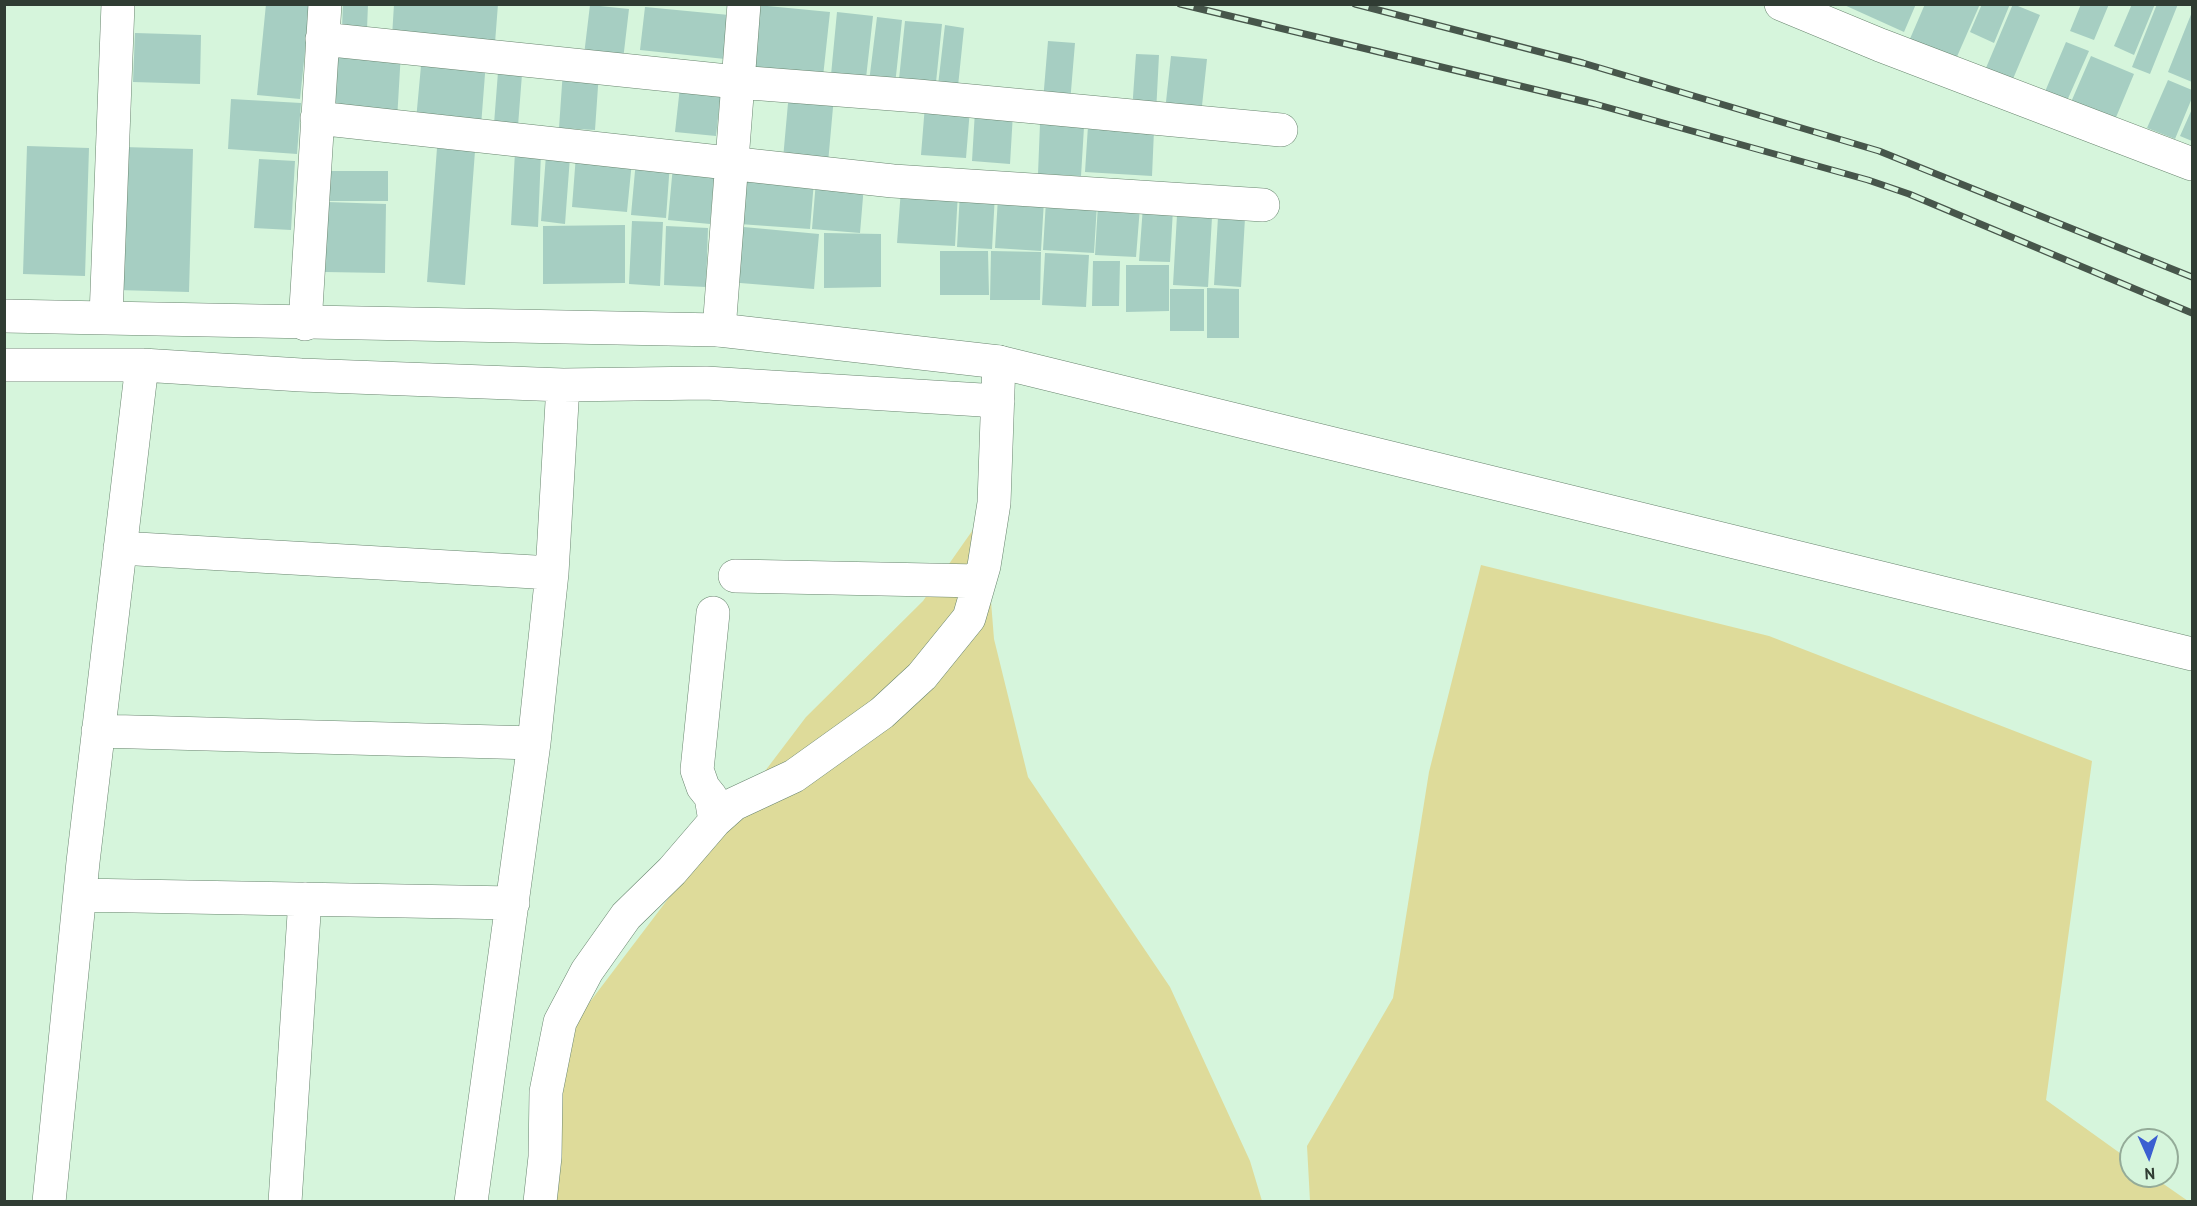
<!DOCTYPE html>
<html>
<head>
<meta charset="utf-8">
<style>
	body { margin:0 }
	#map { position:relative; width:2197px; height:1206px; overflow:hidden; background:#d6f5dc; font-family:"PT Sans",sans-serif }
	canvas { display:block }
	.frame { position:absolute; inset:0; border:6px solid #303c33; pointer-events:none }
	.north { position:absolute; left:2119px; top:1128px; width:60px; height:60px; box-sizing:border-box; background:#d6f5dc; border:2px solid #94ab98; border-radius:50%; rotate:177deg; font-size:16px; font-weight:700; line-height:24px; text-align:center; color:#303c33 }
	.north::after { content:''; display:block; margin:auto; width:21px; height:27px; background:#3b5fd1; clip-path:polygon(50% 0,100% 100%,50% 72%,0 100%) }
</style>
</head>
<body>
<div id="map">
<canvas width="2197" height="1206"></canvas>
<div class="frame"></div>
<div class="north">N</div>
</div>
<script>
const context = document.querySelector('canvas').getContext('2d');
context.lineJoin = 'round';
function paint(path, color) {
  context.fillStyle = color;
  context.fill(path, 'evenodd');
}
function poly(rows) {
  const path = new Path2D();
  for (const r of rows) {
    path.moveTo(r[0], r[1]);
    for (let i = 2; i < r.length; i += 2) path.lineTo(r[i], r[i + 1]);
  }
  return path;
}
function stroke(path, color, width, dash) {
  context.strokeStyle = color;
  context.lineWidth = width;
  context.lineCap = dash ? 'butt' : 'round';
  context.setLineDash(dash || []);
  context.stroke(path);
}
const green = poly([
	[984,514,994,639,1028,777,1170,987,1250,1161,1262,1201,553,1202,564,1036,806,717,923,601],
	[1481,565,1769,636,2092,761,2046,1100,2131,1161,2131,1176,2152,1176,2188,1201,1310,1201,1307,1146,1393,998,1429,772]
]);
const building = poly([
	[266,4,310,4,300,99,257,95],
	[343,4,368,4,367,29,342,29],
	[394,4,498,4,495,43,392,37],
	[1842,4,1916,4,1904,32],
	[1925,4,1980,4,1952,68,1906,48],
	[1982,4,2010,4,1994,43,1970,32],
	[2013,4,2040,15,2010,86,1983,75],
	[2081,4,2109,4,2094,40,2070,31],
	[2132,4,2155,4,2134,55,2114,46],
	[2157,4,2178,4,2150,74,2132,67],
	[590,5,629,9,623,60,584,55],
	[757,5,830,12,822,86,748,78],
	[645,7,729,15,725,59,640,50],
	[837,12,873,16,866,78,831,75],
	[2192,12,2192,82,2168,72],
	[877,17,902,20,895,85,869,82],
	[905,21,942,24,935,92,898,89],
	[945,25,964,28,957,96,937,94],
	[135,33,201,35,200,84,133,82],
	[1048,41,1075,43,1070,103,1043,101],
	[2066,42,2089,51,2066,103,2044,94],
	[338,48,401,52,397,120,334,116],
	[1136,54,1159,55,1156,113,1132,111],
	[422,55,486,61,481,126,416,120],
	[1171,56,1207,59,1201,115,1165,111],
	[2091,56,2134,74,2112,127,2068,109],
	[499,59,523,61,518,126,494,124],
	[563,70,599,72,595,130,559,128],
	[681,78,722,83,716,136,675,132],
	[2168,80,2192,90,2192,98,2175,139,2147,128],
	[789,92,834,96,828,163,783,159],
	[231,99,301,103,297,154,228,149],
	[925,105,970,109,966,158,921,155],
	[2192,109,2192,141,2180,136],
	[975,111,1013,113,1010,164,972,161],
	[1040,124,1084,127,1081,176,1038,174],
	[1088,126,1154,130,1152,176,1085,172],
	[27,146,89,148,85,276,23,274],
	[123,147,193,149,189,292,117,290],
	[437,148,475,151,465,285,427,282],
	[515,152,541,153,538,227,511,225],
	[546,155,570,157,565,224,541,221],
	[576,155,632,161,627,212,572,207],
	[259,159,295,161,291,230,254,228],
	[636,160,670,163,666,218,631,215],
	[673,166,715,169,710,224,668,220],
	[326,171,388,171,388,201,326,201],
	[743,176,814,181,810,229,739,224],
	[816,181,864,185,860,233,812,229],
	[901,189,958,192,955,246,897,243],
	[960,192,995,194,992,249,957,247],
	[998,197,1044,200,1041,251,995,248],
	[1046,201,1097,204,1094,253,1043,250],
	[327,202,386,204,385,273,325,272],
	[1098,204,1140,207,1136,257,1095,255],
	[1143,206,1173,209,1170,262,1139,261],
	[1177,215,1212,217,1208,287,1173,285],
	[1218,217,1245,218,1241,287,1214,285],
	[632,221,663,222,660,286,629,284],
	[625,225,625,283,543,284,543,226],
	[666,226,708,228,706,287,664,285],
	[733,226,819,234,814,289,728,282],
	[824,233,881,234,881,287,824,288],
	[940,251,988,251,989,295,940,295],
	[991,251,1041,252,1040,300,990,300],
	[1045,253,1089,255,1086,307,1042,305],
	[1093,261,1120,261,1119,306,1092,306],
	[1126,265,1169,265,1169,311,1126,312],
	[1207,288,1239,289,1239,338,1207,338],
	[1170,289,1204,289,1204,331,1170,331]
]);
const street = poly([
	[1781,4,1880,45,2192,164],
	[322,39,737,82,918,96,1281,130],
	[317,118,893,181,1263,205],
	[106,317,118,4],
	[305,324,325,4],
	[719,330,744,4],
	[4,365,142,365,301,375,563,385,706,383,998,401],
	[120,548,552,573],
	[735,576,979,581],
	[713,613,697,770,703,787,711,797,715,821],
	[98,731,534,743],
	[80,895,513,903],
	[49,1202,83,862,142,365],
	[285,1202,305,899],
	[471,1202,534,743,552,573,563,385],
	[540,1202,545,1157,546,1092,560,1022,587,971,626,916,672,871,715,821,734,804,794,776,882,713,922,676,969,618,984,566,994,503,999,362]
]);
const secondary = poly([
	[4,316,719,330,999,362,2192,654]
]);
const rail = poly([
	[1180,4,1595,104,1868,180,1909,194,2192,313],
	[1355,4,1583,63,1879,151,2192,277]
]);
paint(green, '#dedb9a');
paint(building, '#a6cec2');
stroke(street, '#69856f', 34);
stroke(secondary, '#69856f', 34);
stroke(street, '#fff', 33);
stroke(secondary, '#fff', 33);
stroke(rail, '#47564b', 7);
stroke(rail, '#d6f5dc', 4.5, [14]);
</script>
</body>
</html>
